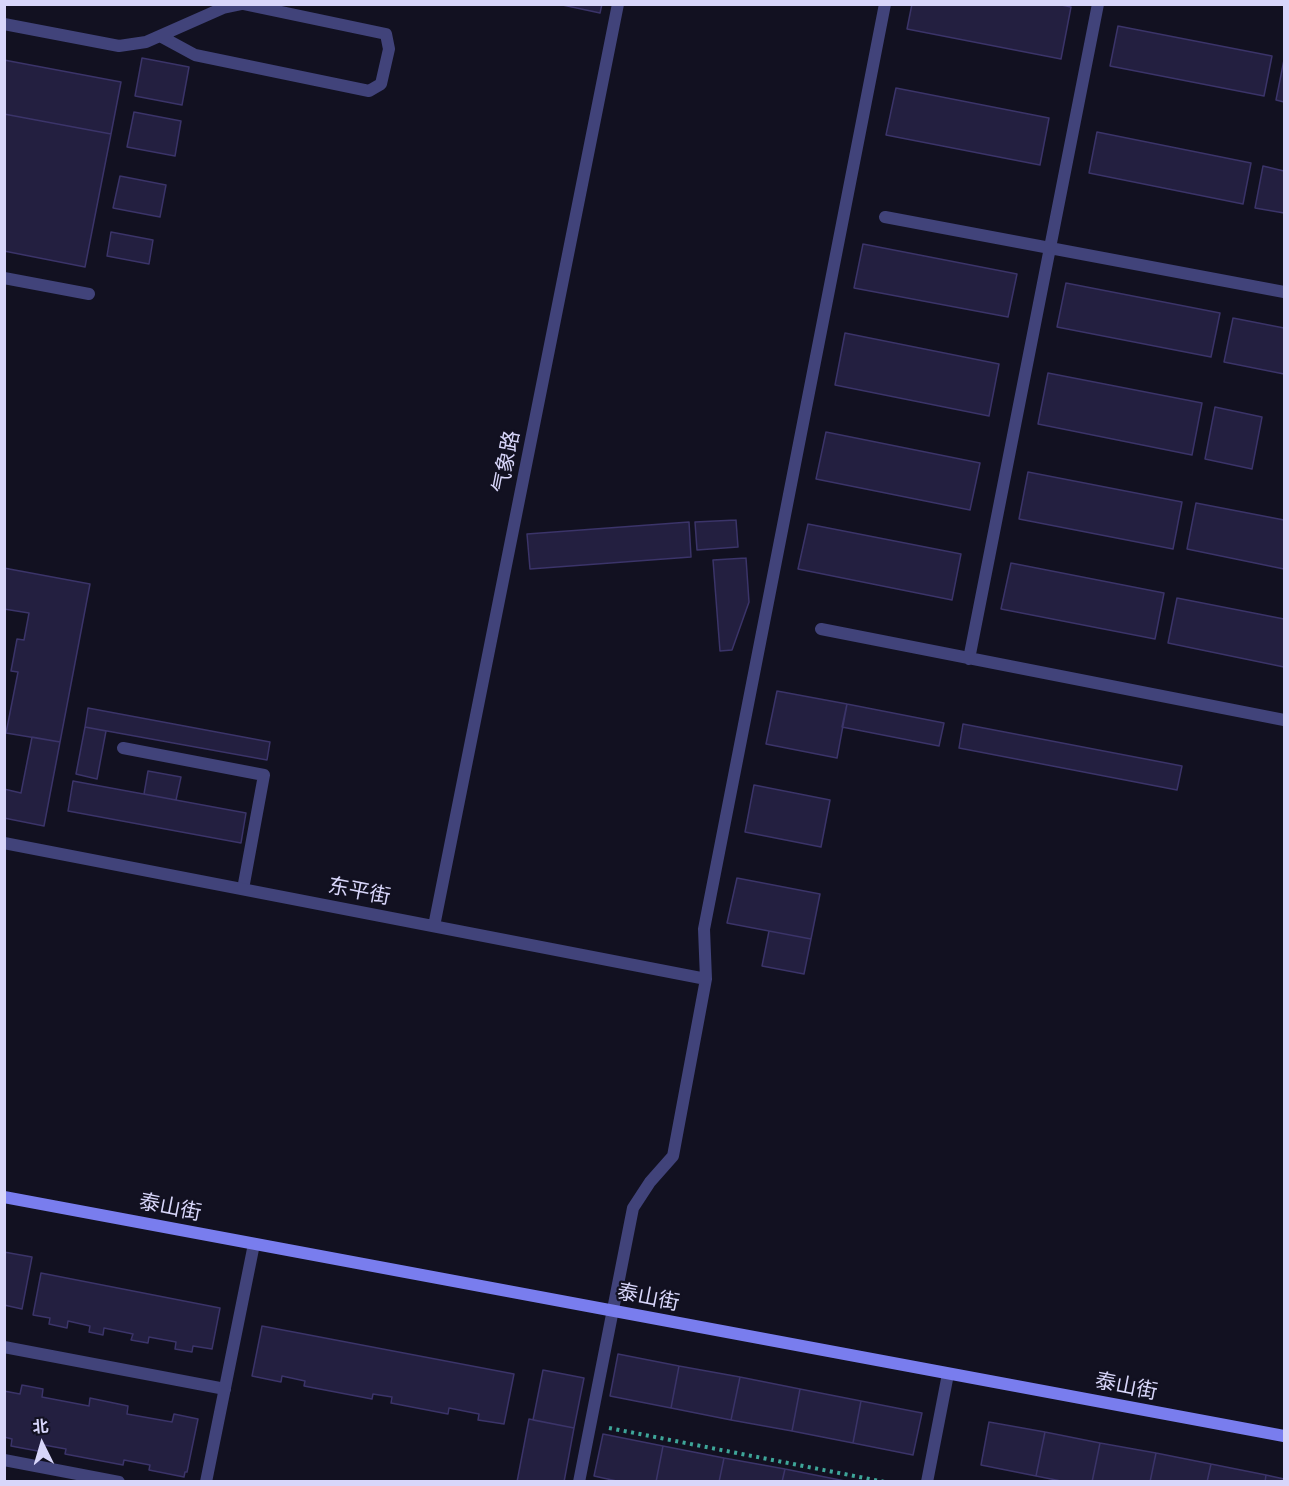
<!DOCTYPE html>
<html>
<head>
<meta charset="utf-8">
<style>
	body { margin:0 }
	#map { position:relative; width:1289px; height:1486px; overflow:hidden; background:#121121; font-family:"Open Sans","Noto Sans SC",sans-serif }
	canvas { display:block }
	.frame { position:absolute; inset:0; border:6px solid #d8d6fa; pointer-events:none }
	.north { position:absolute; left:12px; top:1414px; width:60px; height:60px; -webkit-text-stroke:4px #121121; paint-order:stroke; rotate:355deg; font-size:16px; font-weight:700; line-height:24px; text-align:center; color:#d8d6fa }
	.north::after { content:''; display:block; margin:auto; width:21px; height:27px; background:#d8d6fa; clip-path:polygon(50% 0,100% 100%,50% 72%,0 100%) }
</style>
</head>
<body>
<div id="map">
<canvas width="1289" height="1486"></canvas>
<div class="frame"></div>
<div class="north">北</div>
</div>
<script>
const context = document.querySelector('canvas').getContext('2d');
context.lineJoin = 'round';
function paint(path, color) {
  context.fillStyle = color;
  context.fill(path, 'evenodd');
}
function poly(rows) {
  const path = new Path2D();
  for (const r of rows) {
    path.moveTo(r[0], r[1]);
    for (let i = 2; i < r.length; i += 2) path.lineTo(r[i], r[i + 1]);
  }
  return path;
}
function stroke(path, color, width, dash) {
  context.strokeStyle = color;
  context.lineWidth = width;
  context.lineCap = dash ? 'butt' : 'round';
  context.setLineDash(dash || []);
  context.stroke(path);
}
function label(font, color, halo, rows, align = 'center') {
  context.font = font + ' "Open Sans","Noto Sans SC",sans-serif';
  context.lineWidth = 4.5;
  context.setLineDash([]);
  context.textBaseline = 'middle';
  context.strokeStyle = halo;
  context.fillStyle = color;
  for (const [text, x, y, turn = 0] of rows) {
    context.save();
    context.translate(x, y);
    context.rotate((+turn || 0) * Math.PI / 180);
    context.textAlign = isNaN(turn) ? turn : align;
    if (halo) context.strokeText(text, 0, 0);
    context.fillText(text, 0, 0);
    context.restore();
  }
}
const building = poly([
	[558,4,602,4,600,13,558,4],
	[912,4,1057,4,1071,7,1061,59,907,29,912,4],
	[1118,26,1272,56,1264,96,1110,66,1118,26],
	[142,58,189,67,182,105,135,96,142,58],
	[4,60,121,82,111,134,4,114,4,60],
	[1284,60,1284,102,1276,100,1284,60],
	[896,88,1049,118,1040,165,886,135,896,88],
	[134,112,181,121,175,156,127,147,134,112],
	[4,114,111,134,85,267,4,251,4,114],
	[1097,132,1251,163,1243,204,1089,173,1097,132],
	[1263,166,1284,171,1284,213,1255,208,1263,166],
	[120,176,166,185,160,217,113,208,120,176],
	[111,232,153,240,149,264,107,256,111,232],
	[863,244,1017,274,1008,317,854,288,863,244],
	[1066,283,1220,313,1211,357,1057,327,1066,283],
	[1233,318,1284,328,1284,374,1224,362,1233,318],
	[845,333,999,364,989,416,835,385,845,333],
	[1048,373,1202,403,1192,455,1038,424,1048,373],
	[1215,407,1262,417,1252,469,1205,459,1215,407],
	[826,432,980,463,970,510,816,479,826,432],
	[1028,472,1182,502,1173,549,1019,519,1028,472],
	[1196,503,1284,520,1284,569,1187,549,1196,503],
	[736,520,738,547,697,550,695,522,736,520],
	[689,522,691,557,530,569,527,534,689,522],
	[808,524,961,554,952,600,798,569,808,524],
	[746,558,749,602,732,650,720,651,713,560,746,558],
	[1011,563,1164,593,1155,639,1001,609,1011,563],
	[4,568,90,584,60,742,6,733,18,672,11,671,17,639,24,640,29,613,4,609,4,568],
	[1177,598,1284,619,1284,667,1168,643,1177,598],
	[777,691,847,704,837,758,766,744,777,691],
	[847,704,944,723,939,746,842,727,847,704],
	[88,708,270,742,267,760,85,727,88,708],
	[963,724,1182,766,1177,790,959,748,963,724],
	[85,727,106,731,97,779,76,774,85,727],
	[32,737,60,742,44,826,4,818,4,789,21,793,32,737],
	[148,771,181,777,176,800,144,794,148,771],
	[73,781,246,813,241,843,68,811,73,781],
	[754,785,830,800,821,847,745,832,754,785],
	[737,878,820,894,811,939,727,923,737,878],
	[769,931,811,939,804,974,762,966,769,931],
	[4,1252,32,1257,22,1309,4,1305,4,1252],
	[41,1273,220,1308,212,1349,193,1346,192,1352,175,1349,176,1342,149,1337,148,1343,131,1340,133,1334,104,1328,103,1335,89,1332,90,1326,68,1321,67,1328,49,1324,50,1318,33,1315,41,1273],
	[262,1326,514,1374,504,1424,478,1420,479,1414,449,1408,448,1414,391,1403,392,1397,373,1394,372,1399,304,1386,305,1381,282,1376,281,1382,252,1376,262,1326],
	[618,1354,679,1366,671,1408,610,1396,618,1354],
	[679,1366,740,1377,731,1420,671,1408,679,1366],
	[543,1370,584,1378,574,1428,533,1420,543,1370],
	[740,1377,800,1389,792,1431,731,1420,740,1377],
	[22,1385,43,1389,42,1397,89,1406,90,1398,128,1406,127,1414,172,1422,174,1414,198,1419,187,1472,185,1472,184,1477,149,1470,150,1465,124,1460,123,1465,65,1454,66,1449,44,1445,43,1452,11,1446,12,1439,4,1437,4,1391,20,1394,22,1385],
	[800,1389,861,1401,853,1443,792,1431,800,1389],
	[861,1401,922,1413,913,1455,853,1443,861,1401],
	[529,1419,574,1428,564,1482,517,1482,529,1419],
	[989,1422,1045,1432,1036,1476,981,1465,989,1422],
	[1045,1432,1100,1443,1092,1482,1066,1482,1036,1476,1045,1432],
	[603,1434,663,1446,656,1482,621,1482,594,1476,603,1434],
	[1100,1443,1156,1453,1150,1482,1092,1482,1100,1443],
	[663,1446,724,1458,719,1482,656,1482,663,1446],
	[1156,1453,1211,1464,1207,1482,1150,1482,1156,1453],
	[724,1458,785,1469,782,1482,719,1482,724,1458],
	[1211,1464,1266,1475,1265,1482,1207,1482,1211,1464],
	[785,1469,845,1481,845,1482,782,1482,785,1469],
	[1266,1475,1284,1479,1284,1482,1265,1482,1266,1475]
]);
const path = poly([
	[609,1428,885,1482]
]);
const lane = poly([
	[4,24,119,46,146,42,223,8,242,4],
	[160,36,195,55,369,91,381,84,389,49,386,34,243,4],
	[885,217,1284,292],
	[4,278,89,294],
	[821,629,1284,720],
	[969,659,1098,4],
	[123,748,264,775,243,889],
	[4,1347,225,1389],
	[4,1460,119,1482]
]);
const street = poly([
	[4,843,706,979],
	[434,926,618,4],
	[206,1482,254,1244],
	[579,1482,633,1208,650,1182,673,1156,706,979,704,929,885,4],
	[927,1482,948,1374]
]);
const secondary = poly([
	[4,1197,1284,1436]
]);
const streetNames = [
	["气象路",507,462,-79],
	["东平街",359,892,11],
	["泰山街",170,1208,11],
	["泰山街",648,1298,11],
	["泰山街",1126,1387,11]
];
paint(building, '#231f40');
stroke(building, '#3b3469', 1.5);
stroke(path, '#3ea699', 4, [3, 4.5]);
stroke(lane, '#41437a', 12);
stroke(street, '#41437a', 12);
stroke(secondary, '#797dee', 12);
label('21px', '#d8d6fa', '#121121', streetNames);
</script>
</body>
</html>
